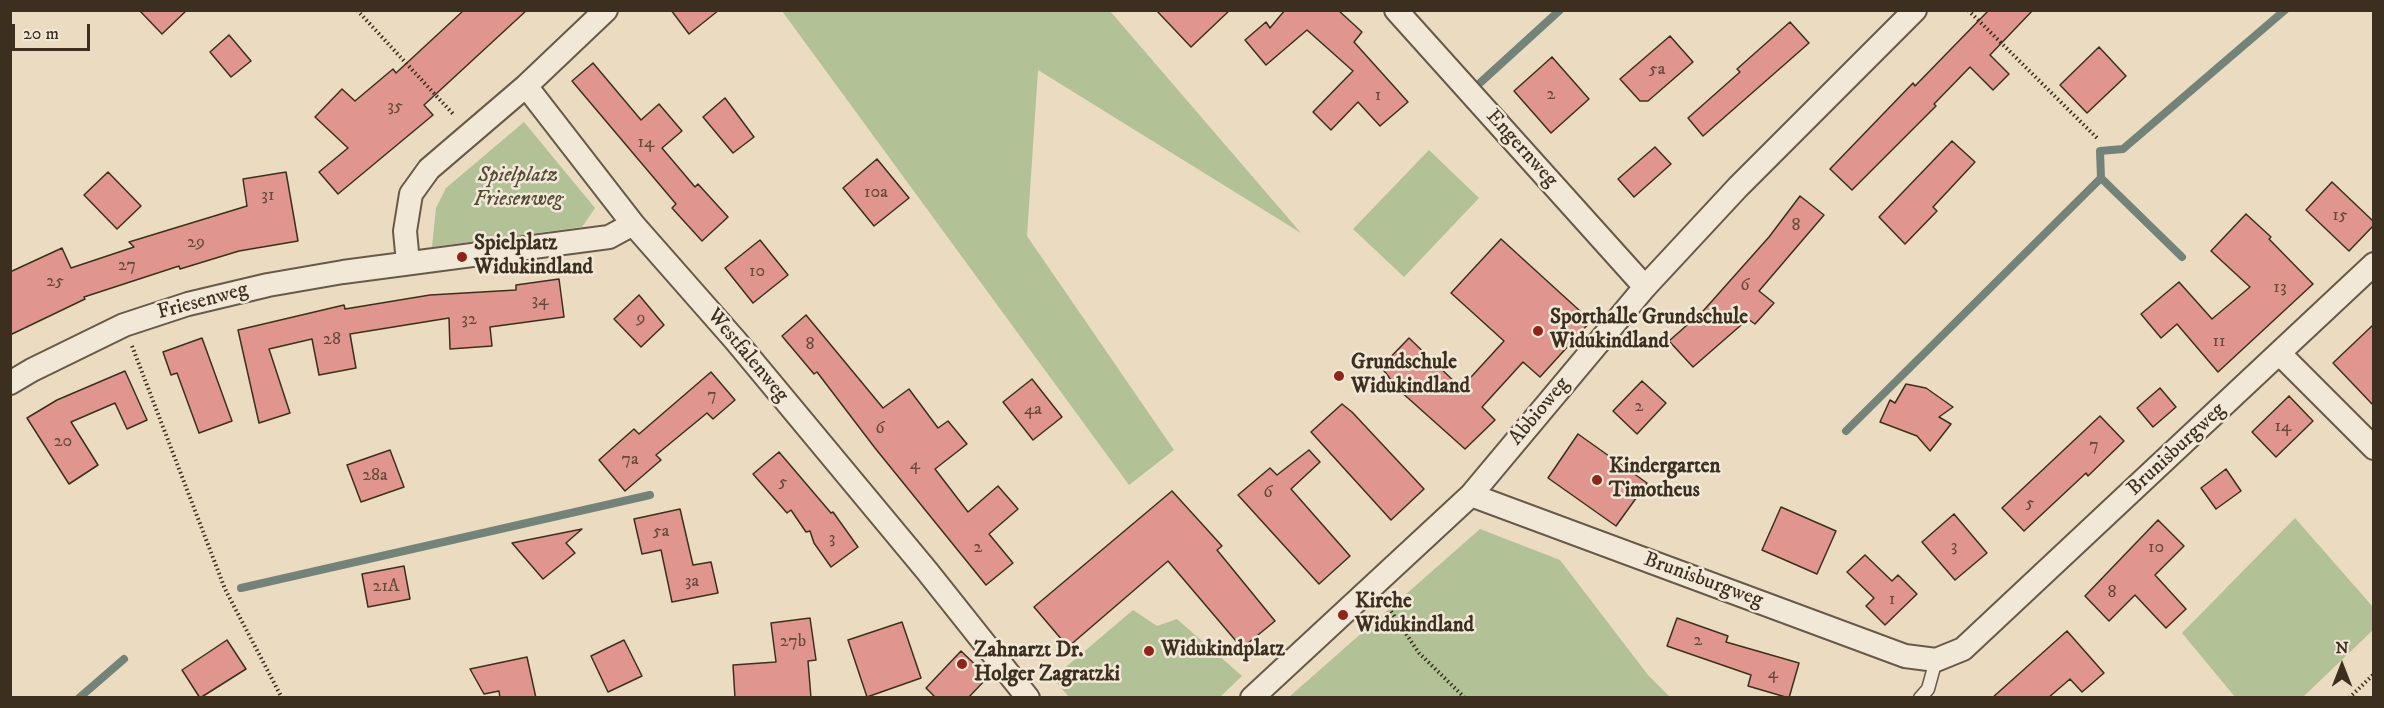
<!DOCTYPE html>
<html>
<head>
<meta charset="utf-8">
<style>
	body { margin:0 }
	#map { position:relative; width:2384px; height:708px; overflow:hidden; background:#ebdbc1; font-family:"IM FELL DW Pica",serif }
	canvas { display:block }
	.frame { position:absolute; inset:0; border:12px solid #3d2f20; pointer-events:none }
	.north { position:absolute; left:2312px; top:636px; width:60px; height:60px; -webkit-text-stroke:4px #f2e8d7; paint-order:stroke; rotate:0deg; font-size:16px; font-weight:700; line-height:24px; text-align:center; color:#3d2f20 }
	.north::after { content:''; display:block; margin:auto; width:21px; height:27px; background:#3d2f20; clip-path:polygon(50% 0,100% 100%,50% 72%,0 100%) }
	.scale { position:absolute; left:12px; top:24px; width:78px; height:27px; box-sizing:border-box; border:3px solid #3d2f20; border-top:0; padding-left:8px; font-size:18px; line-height:21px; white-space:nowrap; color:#3d2f20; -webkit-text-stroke:4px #f2e8d7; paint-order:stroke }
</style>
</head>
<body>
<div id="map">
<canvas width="2384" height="708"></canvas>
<div class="frame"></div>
<div class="north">N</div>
<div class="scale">20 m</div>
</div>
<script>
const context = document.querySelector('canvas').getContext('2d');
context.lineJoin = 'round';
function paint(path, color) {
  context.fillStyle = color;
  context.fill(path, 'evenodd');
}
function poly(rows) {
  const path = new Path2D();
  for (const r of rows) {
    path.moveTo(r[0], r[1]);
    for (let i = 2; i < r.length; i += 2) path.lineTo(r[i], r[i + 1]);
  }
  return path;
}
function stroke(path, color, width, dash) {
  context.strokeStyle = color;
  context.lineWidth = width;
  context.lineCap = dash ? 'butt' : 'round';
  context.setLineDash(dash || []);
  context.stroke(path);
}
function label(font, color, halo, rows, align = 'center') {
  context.font = font + ' "IM FELL DW Pica",serif';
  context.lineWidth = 5;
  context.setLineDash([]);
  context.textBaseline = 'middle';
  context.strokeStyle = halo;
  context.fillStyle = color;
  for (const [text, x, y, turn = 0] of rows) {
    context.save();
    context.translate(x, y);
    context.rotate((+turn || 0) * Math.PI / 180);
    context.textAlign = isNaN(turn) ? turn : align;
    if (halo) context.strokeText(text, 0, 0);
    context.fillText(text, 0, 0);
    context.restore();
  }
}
const green = poly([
	[782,11,1110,11,1301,233,1038,70,1027,236,1174,450,1129,485],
	[524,122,595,208,582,227,432,247,436,208,446,188],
	[1429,150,1479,198,1404,277,1353,229],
	[2295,518,2373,607,2373,630,2303,697,2235,697,2182,633],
	[1480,529,1560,560,1648,675,1670,697,1289,697],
	[1133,610,1157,626,1177,619,1242,676,1220,697,1069,697,1053,678]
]);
const stream = poly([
	[1481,82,1560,10],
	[2101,178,2182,257],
	[1846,431,2101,178,2100,151,2123,149,2285,10],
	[241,588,650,495],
	[79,698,124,659]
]);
const building = poly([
	[139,10,187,10,162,34,139,10],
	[464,10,527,10,424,105,433,115,338,194,319,172,348,148,315,117,342,89,355,101,393,69,396,73,464,10],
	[671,10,719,10,689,34,671,10],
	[1156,10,1230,10,1191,47,1156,10],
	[1285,10,1338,10,1362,32,1354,42,1408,102,1380,126,1358,102,1331,130,1313,112,1353,71,1307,30,1266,65,1245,40,1266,22,1270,28,1285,10],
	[1989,10,2033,10,1990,55,2009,74,1993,90,1970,67,1934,104,1936,106,1852,190,1830,169,1913,83,1915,86,1989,10],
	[1790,22,1809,43,1703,136,1688,118,1740,72,1737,69,1790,22],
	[229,35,251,61,231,77,210,52,229,35],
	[1670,36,1693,62,1648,101,1640,101,1620,79,1670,36],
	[2099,47,2126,76,2087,113,2060,85,2099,47],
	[1552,57,1589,99,1551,133,1514,91,1552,57],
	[593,63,641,120,659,104,682,131,662,148,695,187,698,184,728,217,702,241,672,208,676,204,572,81,593,63],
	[725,98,754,137,733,153,703,117,725,98],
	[1952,141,1975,162,1933,207,1937,211,1905,244,1879,217,1952,141],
	[1655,147,1671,164,1634,197,1618,179,1655,147],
	[877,159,909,198,874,226,843,188,877,159],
	[108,172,141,206,117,229,84,195,108,172],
	[286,172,298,241,239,251,180,269,179,266,84,297,85,299,10,335,10,272,62,248,71,268,134,247,129,242,247,206,243,179,286,172],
	[2332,182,2373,221,2373,226,2349,251,2306,210,2332,182],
	[1800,196,1824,215,1759,291,1774,303,1755,324,1748,319,1693,367,1669,341,1704,310,1769,237,1800,196],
	[2246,214,2271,237,2269,239,2313,284,2218,372,2177,324,2161,338,2141,314,2179,282,2212,319,2250,287,2211,251,2246,214],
	[1501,239,1591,321,1540,377,1523,362,1482,407,1495,420,1465,449,1399,390,1381,367,1409,338,1461,388,1504,341,1451,293,1501,239],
	[760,240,788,275,753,303,725,268,760,240],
	[559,279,564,317,490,327,492,346,450,349,449,318,350,334,356,368,319,375,312,339,269,349,290,413,259,423,238,330,344,305,345,309,430,295,516,290,516,285,559,279],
	[639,295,664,325,641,347,614,319,639,295],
	[806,315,883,408,909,389,938,428,948,421,967,444,935,469,968,512,998,486,1018,509,989,534,1013,563,986,585,875,448,817,372,814,374,782,336,806,315],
	[2373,325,2373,405,2333,363,2373,325],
	[202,338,232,421,199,433,177,373,171,375,163,352,202,338],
	[125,371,147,420,127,429,115,403,71,422,98,465,69,484,27,418,57,400,125,371],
	[711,372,735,400,713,419,707,413,656,455,661,460,625,491,599,460,634,429,639,434,711,372],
	[1032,379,1062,417,1033,440,1003,402,1032,379],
	[1642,381,1666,403,1637,434,1613,411,1642,381],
	[1906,384,1926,388,1953,407,1939,417,1951,424,1930,451,1917,436,1880,422,1890,400,1895,403,1906,384],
	[2160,388,2176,407,2153,427,2137,408,2160,388],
	[2289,396,2313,421,2276,457,2252,432,2289,396],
	[1342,404,1352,412,1424,489,1391,520,1311,432,1342,404],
	[2100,416,2124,441,2088,476,2086,473,2024,531,2002,508,2100,416],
	[1578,434,1647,483,1616,526,1548,478,1578,434],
	[390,450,404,487,361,502,347,465,390,450],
	[1309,450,1320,462,1291,489,1350,556,1319,584,1238,495,1270,468,1277,475,1309,450],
	[779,452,831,513,833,512,858,547,831,567,814,543,810,531,806,532,791,510,787,513,753,474,779,452],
	[2226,469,2241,491,2216,509,2201,488,2226,469],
	[1172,491,1222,546,1217,550,1275,621,1242,648,1168,561,1068,647,1034,607,1172,491],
	[1781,507,1836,531,1817,574,1762,550,1781,507],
	[680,509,693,565,711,562,718,593,672,602,661,550,642,554,634,519,680,509],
	[1954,514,1987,553,1955,580,1922,542,1954,514],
	[2158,520,2184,546,2155,575,2186,609,2166,628,2135,595,2109,621,2085,596,2158,520],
	[582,529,566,543,575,553,543,579,512,543,582,529],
	[1865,555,1892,581,1898,575,1917,594,1885,625,1866,606,1874,598,1847,572,1865,555],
	[404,566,410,599,368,607,362,574,404,566],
	[810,618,816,660,808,661,811,698,735,698,733,665,776,662,771,623,810,618],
	[1677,618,1728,636,1726,642,1799,663,1789,698,1748,686,1751,675,1667,646,1677,618],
	[902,622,921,678,867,697,848,640,902,622],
	[2067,631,2104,673,2082,692,2070,679,2048,698,1992,698,2067,631],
	[227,640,246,669,200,698,182,670,227,640],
	[624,640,642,676,608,692,591,656,624,640],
	[961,651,988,677,968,698,936,698,926,688,961,651],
	[527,657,536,698,500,698,499,691,484,694,470,669,527,657]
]);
const path = poly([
	[357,10,454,115],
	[1968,10,2097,138],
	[132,346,225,589,282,698],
	[1386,604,1419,653,1465,698],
	[2349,698,2374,674]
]);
const lane = poly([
	[1920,698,1928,689,1936,660]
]);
const street = poly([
	[1396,10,1645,287],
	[526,86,633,224,735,340,927,571,1028,698],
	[408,263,405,231,411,194,429,169,526,86,606,10],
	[2280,354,2374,448],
	[10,383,32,370,124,325,188,304,268,285,343,272,609,237,633,224],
	[1471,495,1905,656,1936,660,1963,649,2374,264],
	[1252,698,1471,495,1645,287,1738,187,1915,10]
]);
const markers = [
	[462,257,6,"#8f2418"],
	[1538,331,6,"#8f2418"],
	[1339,376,6,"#8f2418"],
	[1597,480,6,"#8f2418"],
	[1343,615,6,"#8f2418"],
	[1149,651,6,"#8f2418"],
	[962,664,6,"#8f2418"]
];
const numberNames = [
	["5a",1657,70],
	["2",1551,95],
	["1",1378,96],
	["35",395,107],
	["14",646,143],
	["10a",876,193],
	["31",268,196],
	["15",2340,216],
	["8",1796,226],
	["29",196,243],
	["27",127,266],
	["10",757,272],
	["25",55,282],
	["6",1745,286],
	["13",2280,288],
	["34",540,301],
	["9",641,319],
	["32",469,320],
	["28",332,340],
	["11",2219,342],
	["8",810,345],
	["7",712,396],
	["2",1639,407],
	["4a",1033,410],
	["14",2283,427],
	["6",880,429],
	["20",63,442],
	["7",2094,446],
	["7a",630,460],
	["4",915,465],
	["28a",375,476],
	["5",783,483],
	["6",1268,493],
	["5",2030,504],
	["5a",661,532],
	["3",832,539],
	["3",1954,547],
	["2",978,548],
	["10",2156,548],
	["3a",692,582],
	["21A",386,587],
	["8",2112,593],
	["1",1892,600],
	["2",1698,641],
	["27b",793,642],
	["4",1773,674]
];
const streetNames = [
	["Engernweg",1521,149,48],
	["Friesenweg",203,302,-15],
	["Westfalenweg",747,356,50],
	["Abbioweg",1540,412,-50],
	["Brunisburgweg",2177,450,-43],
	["Brunisburgweg",1703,581,20]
];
const parkNames = [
	["Spielplatz",518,177],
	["Friesenweg",518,201]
];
const poiNames = [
	["Spielplatz",474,245],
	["Widukindland",474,269],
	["Sporthalle Grundschule",1550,319],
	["Widukindland",1550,343],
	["Grundschule",1351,364],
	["Widukindland",1351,388],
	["Kindergarten",1609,468],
	["Timotheus",1609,492],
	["Kirche",1355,603],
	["Widukindland",1355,627],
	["Widukindplatz",1161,651],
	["Zahnarzt Dr.",974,652],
	["Holger Zagratzki",974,676]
];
paint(green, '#b2c196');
stroke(stream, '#748379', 8);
paint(building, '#e0968e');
stroke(building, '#3d2f20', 1.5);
stroke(lane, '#685a48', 15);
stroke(street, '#685a48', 26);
stroke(path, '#3d2f20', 4, [1.5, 3]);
stroke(lane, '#f2e8d7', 12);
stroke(street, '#f2e8d7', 22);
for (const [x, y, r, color] of markers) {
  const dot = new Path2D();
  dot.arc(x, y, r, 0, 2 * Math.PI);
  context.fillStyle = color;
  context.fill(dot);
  stroke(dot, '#f2e8d7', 2);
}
label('18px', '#66493c', null, numberNames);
label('21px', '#3d2f20', '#f2e8d7', streetNames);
label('italic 21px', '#544c38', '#f2e8d7', parkNames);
label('bold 21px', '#3d2f20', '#f2e8d7', poiNames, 'left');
</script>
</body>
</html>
